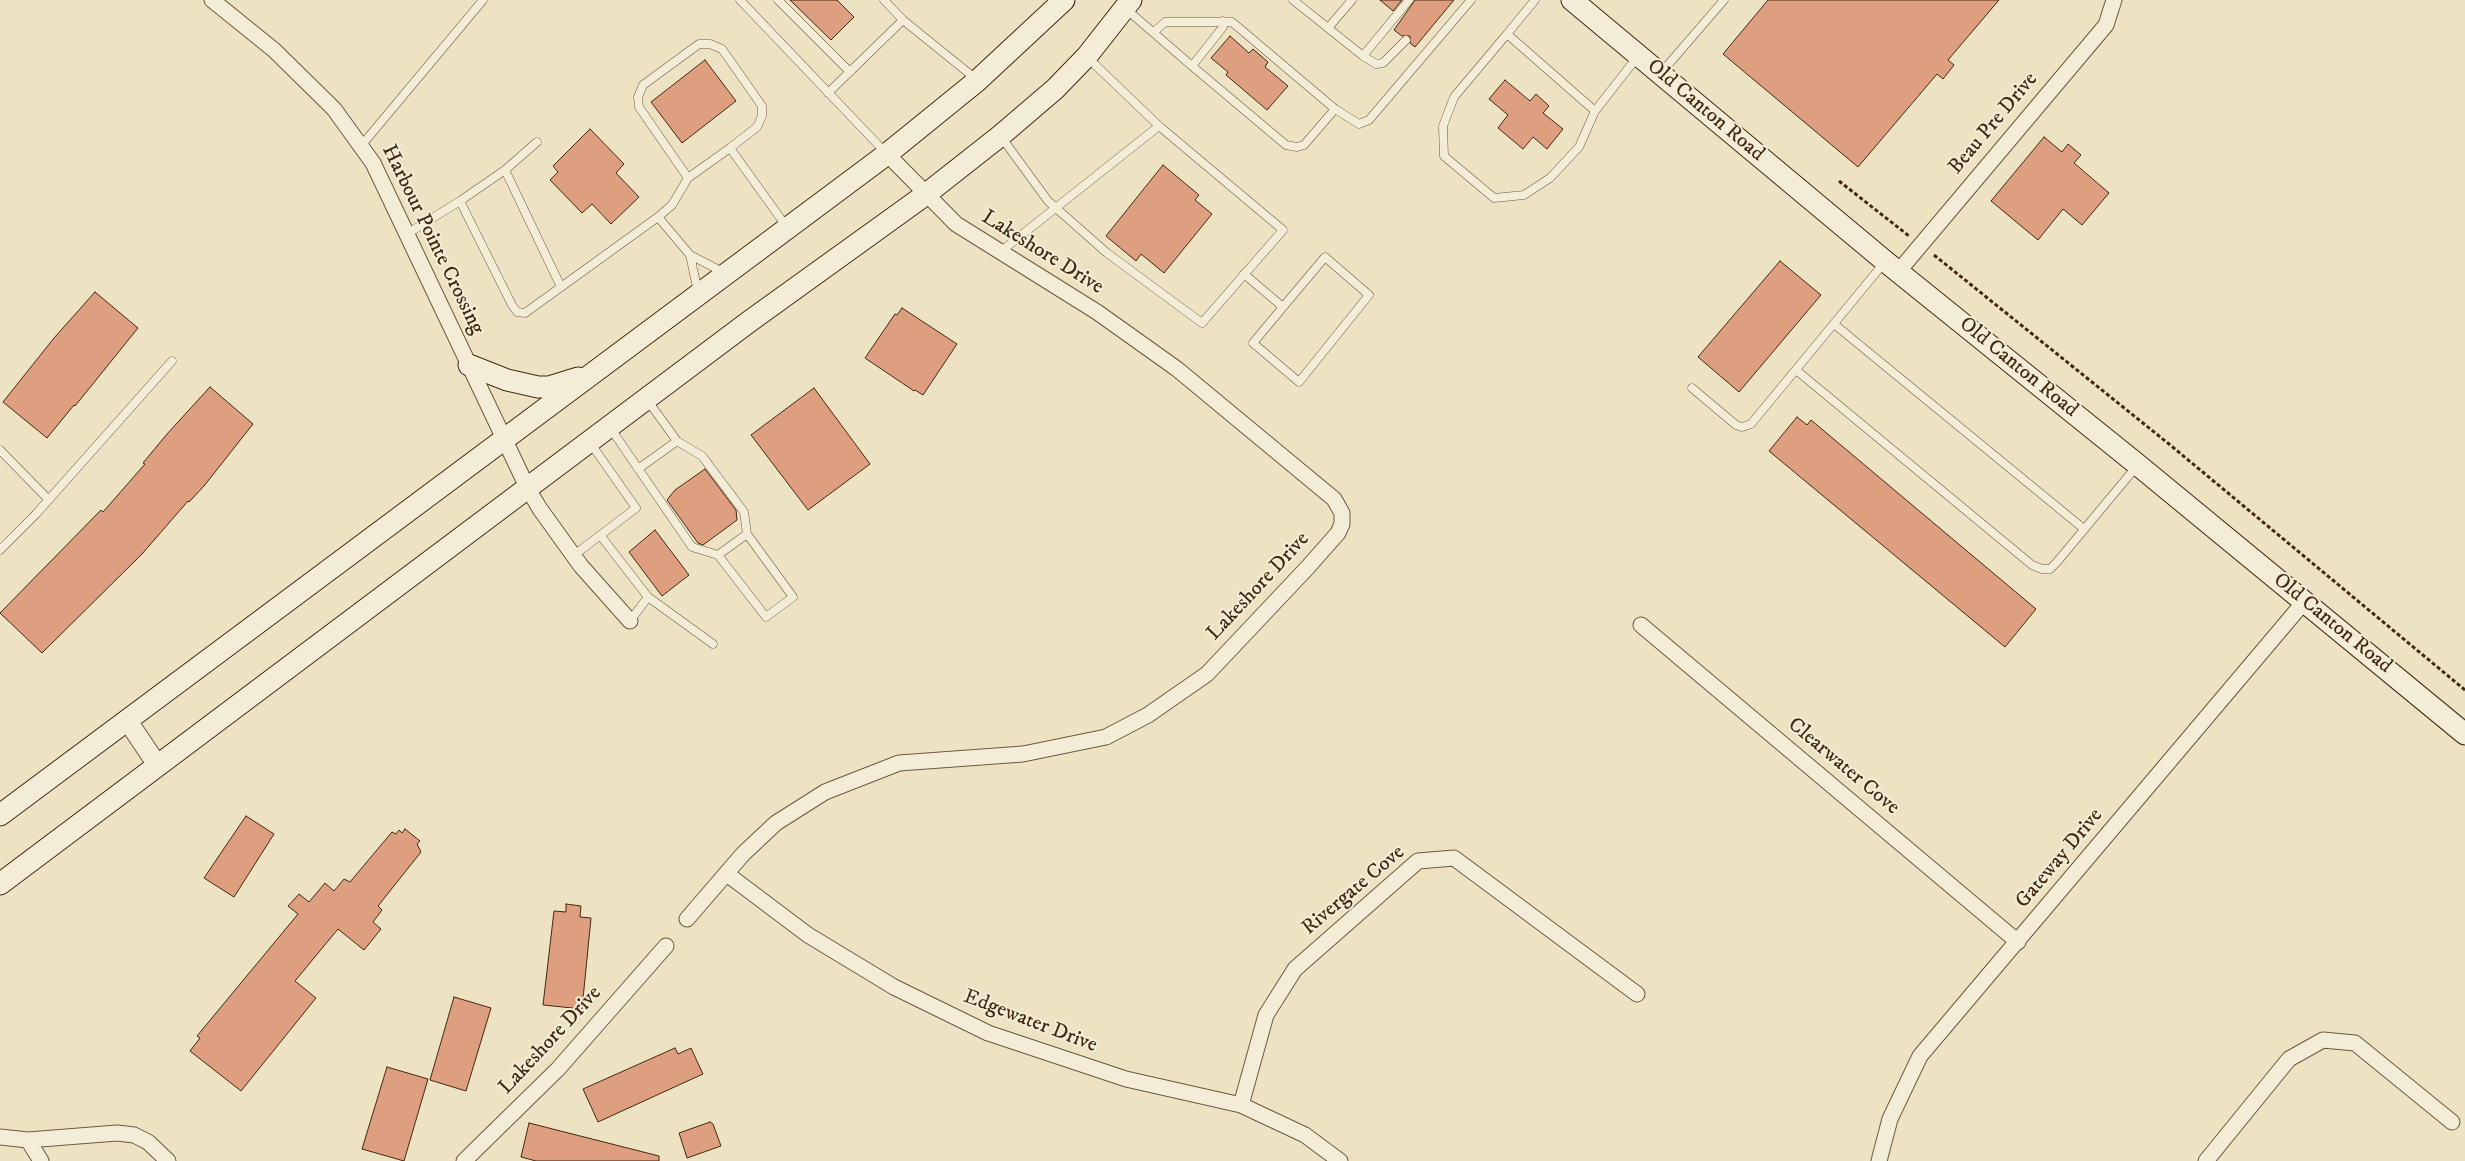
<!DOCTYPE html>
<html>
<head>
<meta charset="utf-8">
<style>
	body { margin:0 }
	canvas { display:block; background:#ede3c3 }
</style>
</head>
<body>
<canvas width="2465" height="1161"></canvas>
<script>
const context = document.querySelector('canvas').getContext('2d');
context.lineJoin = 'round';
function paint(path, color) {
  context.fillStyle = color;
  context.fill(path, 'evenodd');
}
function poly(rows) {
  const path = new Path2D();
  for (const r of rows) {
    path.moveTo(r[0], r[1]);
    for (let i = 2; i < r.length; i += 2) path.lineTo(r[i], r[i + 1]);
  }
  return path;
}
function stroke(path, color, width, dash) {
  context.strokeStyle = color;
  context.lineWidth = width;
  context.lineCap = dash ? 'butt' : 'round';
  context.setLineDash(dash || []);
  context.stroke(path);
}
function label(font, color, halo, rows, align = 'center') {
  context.font = font + ' "IM FELL DW Pica",serif';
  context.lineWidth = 4;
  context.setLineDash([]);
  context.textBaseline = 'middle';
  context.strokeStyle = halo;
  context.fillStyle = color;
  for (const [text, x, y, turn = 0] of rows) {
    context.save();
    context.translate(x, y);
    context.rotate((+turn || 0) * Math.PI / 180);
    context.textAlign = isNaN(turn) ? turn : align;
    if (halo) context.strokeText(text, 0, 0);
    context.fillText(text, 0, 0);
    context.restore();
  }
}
const building = poly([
	[790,0,837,0,854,17,831,40,790,0],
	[1380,0,1402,0,1393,11,1380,0],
	[1415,0,1454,0,1415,47,1410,43,1410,36,1402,36,1394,30,1415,0],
	[1768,0,1999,0,1948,60,1954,65,1943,79,1937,74,1858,167,1723,54,1768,0],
	[1230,36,1249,53,1253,49,1268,62,1265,67,1288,86,1267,110,1226,75,1228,72,1211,58,1230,36],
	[705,60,736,101,682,143,651,102,705,60],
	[1505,80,1530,101,1536,94,1549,106,1543,113,1563,129,1547,149,1533,137,1523,149,1498,128,1508,115,1489,99,1505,80],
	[590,129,624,164,616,173,639,197,611,224,592,204,582,213,550,180,558,172,553,166,590,129],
	[2044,137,2062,152,2068,144,2081,155,2074,163,2109,193,2082,225,2063,209,2038,240,1991,201,2044,137],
	[1163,165,1199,195,1195,200,1212,214,1164,273,1141,254,1136,261,1106,236,1163,165],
	[1780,261,1821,295,1739,392,1698,357,1780,261],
	[95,292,138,328,75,406,74,405,47,438,3,402,54,338,95,292],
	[902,308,957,344,923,395,915,390,914,391,865,358,895,314,897,315,902,308],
	[210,387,253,424,204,486,189,502,188,501,142,554,42,653,0,613,101,510,103,512,145,464,143,463,167,434,210,387],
	[814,388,870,464,808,510,751,435,814,388],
	[1797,417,1807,425,1811,420,2036,609,2005,647,1769,451,1797,417],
	[705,469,736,510,737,520,703,545,698,543,667,500,675,490,705,469],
	[655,530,689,575,662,596,629,552,655,530],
	[246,816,274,834,234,897,204,878,246,816],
	[405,829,420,841,417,844,421,852,378,906,382,910,373,922,381,929,364,950,338,929,295,981,316,998,241,1091,190,1051,200,1038,197,1036,298,914,288,906,299,894,309,902,325,883,334,891,344,879,350,882,392,832,396,834,399,830,402,833,405,829],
	[566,904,581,906,580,917,591,918,582,1009,543,1005,554,911,566,912,566,904],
	[454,997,491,1008,466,1091,430,1080,454,997],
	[675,1048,678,1054,691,1048,703,1074,598,1122,583,1089,675,1048],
	[387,1067,428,1079,404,1161,362,1149,387,1067],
	[710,1122,713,1124,721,1146,687,1158,679,1133,710,1122],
	[529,1123,659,1156,659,1161,536,1161,521,1157,529,1123]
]);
const path = poly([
	[1839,181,1909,236],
	[1934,255,2169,444,2465,690]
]);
const service = poly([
	[740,0,885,152],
	[778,0,850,72],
	[884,0,903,20,976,79],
	[1293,0,1363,56,1409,0],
	[1535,0,1507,34,1595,111,1638,56],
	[1126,9,1192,66,1286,145,1297,147,1304,145,1335,109,1232,22,1165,22,1154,32],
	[1328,28,1352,0],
	[1507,34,1454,97,1443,126,1444,156,1494,198,1524,195,1550,178,1579,147,1595,111],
	[1363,56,1376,64,1383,63,1406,40],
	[1192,66,1223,27,1223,21],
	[1661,73,1724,0],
	[828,93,903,20],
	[1335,109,1359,124,1369,120,1471,0],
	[1002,138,1048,201,1107,253,1202,323,1283,230,1159,126],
	[361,146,483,0],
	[730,148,757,127,762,116,762,106,722,49,710,44,699,44,643,85,638,97,639,107,688,178,730,148,786,226],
	[505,170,537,142],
	[460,201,505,170,561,287],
	[658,217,672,205,688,178],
	[407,234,460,201,512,305,517,312,525,313,658,217,690,255,725,273],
	[1000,252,1159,126,1088,58],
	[690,255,698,292],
	[1244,274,1283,307,1253,343,1299,382,1369,295,1325,257,1283,307],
	[1834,324,2084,529],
	[1796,370,2032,565,2042,569,2050,569,2057,562,2136,467],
	[1692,388,1736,425,1742,427,1751,424,1884,263],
	[611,429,692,547,718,555,766,617,793,597,747,534,744,512,702,456,677,441,648,401],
	[0,450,49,500],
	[638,469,677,441],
	[600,535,648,597,713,644],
	[0,550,36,514,172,361],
	[718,555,747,534],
	[573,556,636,508,591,444],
	[630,621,648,597]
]);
const minor = poly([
	[212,0,274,50,334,109,373,163,528,489,540,509,581,566,630,621],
	[1898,272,2106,25,2114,0],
	[1641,625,2018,942],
	[727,874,808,935,894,987,988,1033,1126,1079,1241,1105,1305,1135,1340,1161],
	[687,919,743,854,776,823,825,792,899,763,1023,754,1106,737,1148,715,1207,674,1308,567,1338,533,1342,524,1342,513,1334,499,1177,369,1097,312,956,224,887,154],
	[1241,1105,1266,1015,1295,969,1418,861,1454,858,1637,994],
	[0,1137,28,1140,117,1133,134,1135,148,1142,168,1161],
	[28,1140,41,1161],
	[464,1161,558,1069,666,946],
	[1879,1161,1890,1119,1920,1056,2304,602],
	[2206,1161,2289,1059,2323,1040,2355,1043,2452,1122]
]);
const tertiary = poly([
	[127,720,158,766]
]);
const secondary = poly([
	[1572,0,1886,262,2138,465,2465,734],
	[469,365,507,380,538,387,549,387,578,378],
	[0,815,887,154,977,81,1064,0],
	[0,884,750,321,925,195,1000,136,1055,89,1087,56,1131,0]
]);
const streetNames = [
	["Old Canton Road",1705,111,40],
	["Beau Pre Drive",1994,124,-50],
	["Harbour Pointe Crossing",432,240,64],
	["Lakeshore Drive",1042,253,32],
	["Old Canton Road",2018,368,39],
	["Lakeshore Drive",1259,587,-47],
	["Old Canton Road",2332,624,39],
	["Clearwater Cove",1843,767,40],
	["Gateway Drive",2060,859,-50],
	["Rivergate Cove",1354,891,-40],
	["Edgewater Drive",1030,1022,21],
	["Lakeshore Drive",551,1041,-47]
];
paint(building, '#de9e80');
stroke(building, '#43290f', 1);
stroke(service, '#6e583c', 9);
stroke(minor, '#6e583c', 17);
stroke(tertiary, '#6e583c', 21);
stroke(secondary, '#43290f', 23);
stroke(path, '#43290f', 3, [4, 2.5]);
stroke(service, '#f3edd8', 8);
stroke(minor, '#f3edd8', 15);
stroke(tertiary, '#f3edd8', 19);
stroke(secondary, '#f3edd8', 21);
label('21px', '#43290f', '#f3edd8', streetNames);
</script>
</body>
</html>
